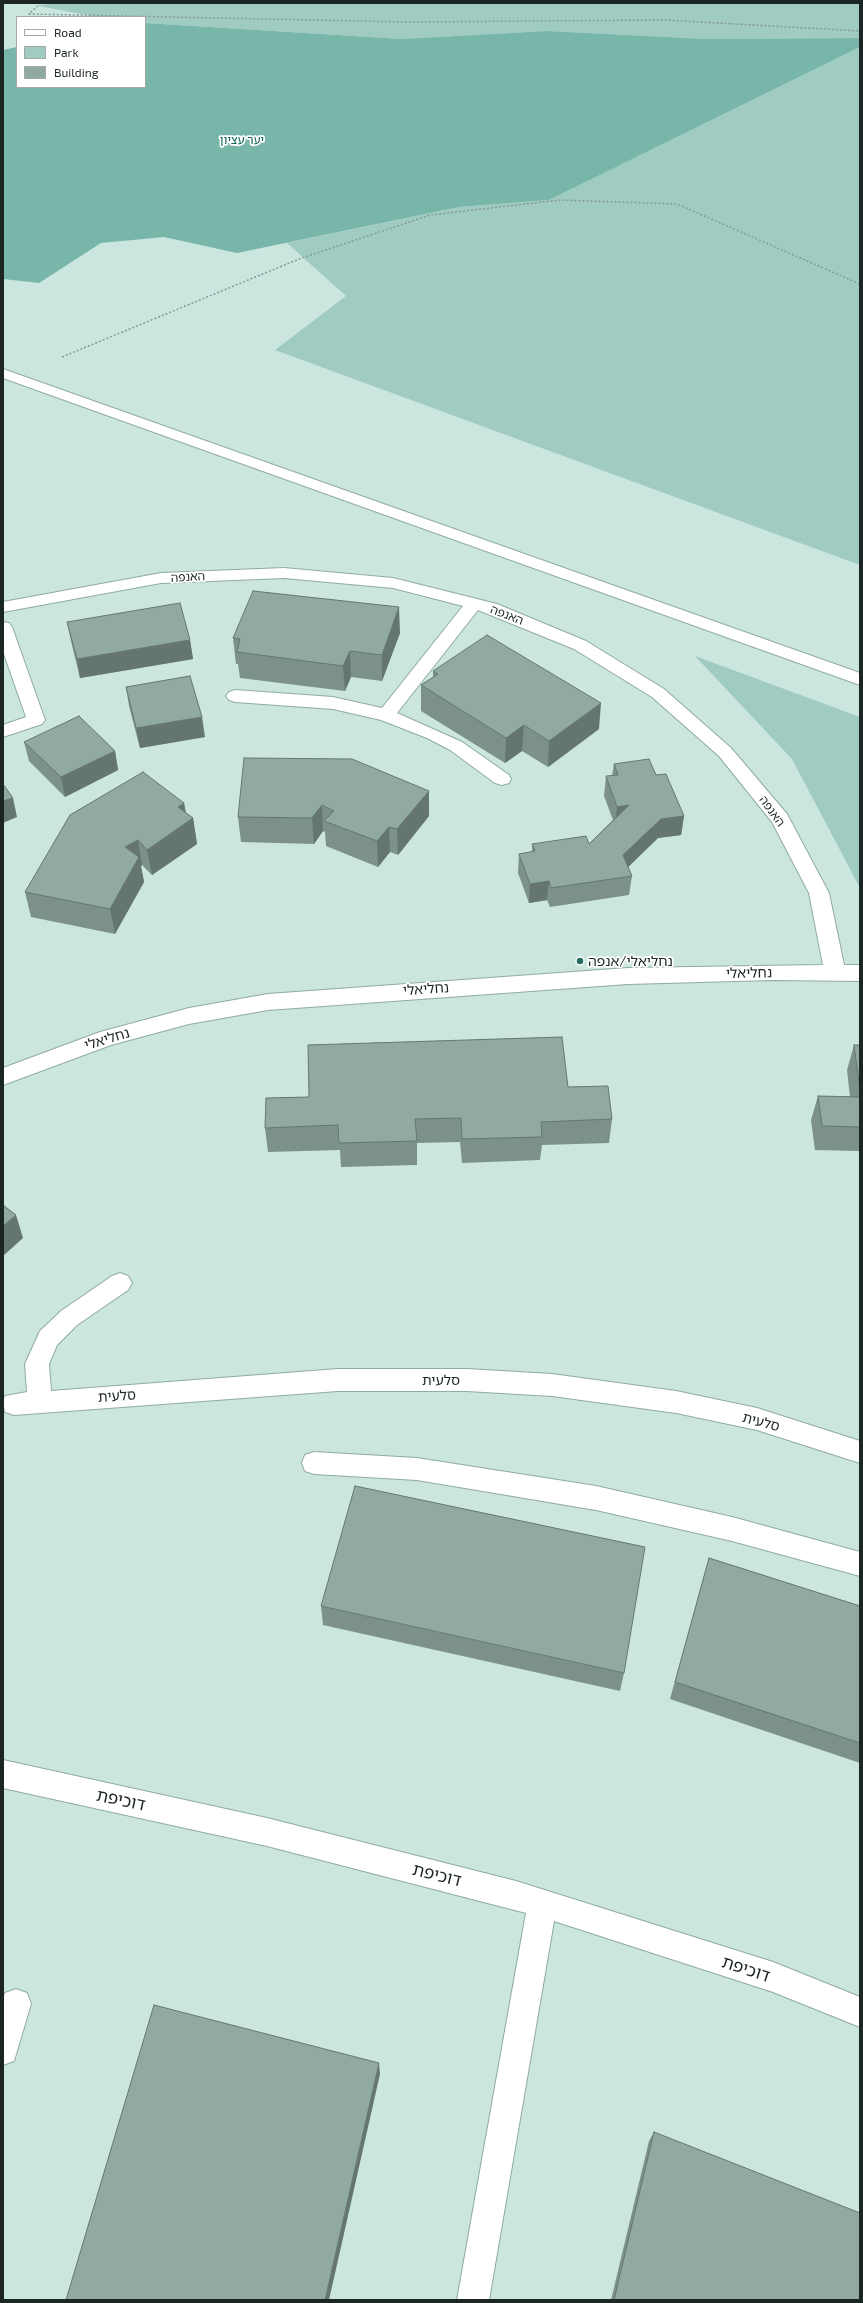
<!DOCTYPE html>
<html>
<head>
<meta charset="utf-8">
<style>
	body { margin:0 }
	#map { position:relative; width:863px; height:2303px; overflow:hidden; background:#cbe5df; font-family:"Exo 2",sans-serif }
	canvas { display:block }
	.frame { position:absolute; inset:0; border:4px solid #1b2523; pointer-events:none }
	.legend { position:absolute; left:16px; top:16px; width:130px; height:72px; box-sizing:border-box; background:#fff; border:1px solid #a4a8a7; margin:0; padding:5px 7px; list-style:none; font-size:12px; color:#1b2523 }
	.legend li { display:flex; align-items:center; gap:8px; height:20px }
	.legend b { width:20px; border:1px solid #a4a8a7 }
</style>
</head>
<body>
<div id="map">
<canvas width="863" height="2303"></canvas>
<div class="frame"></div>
<ul class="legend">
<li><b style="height:5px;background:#fff"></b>Road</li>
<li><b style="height:11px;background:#a0cbc1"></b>Park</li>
<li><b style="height:11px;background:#90a9a3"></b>Building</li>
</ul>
</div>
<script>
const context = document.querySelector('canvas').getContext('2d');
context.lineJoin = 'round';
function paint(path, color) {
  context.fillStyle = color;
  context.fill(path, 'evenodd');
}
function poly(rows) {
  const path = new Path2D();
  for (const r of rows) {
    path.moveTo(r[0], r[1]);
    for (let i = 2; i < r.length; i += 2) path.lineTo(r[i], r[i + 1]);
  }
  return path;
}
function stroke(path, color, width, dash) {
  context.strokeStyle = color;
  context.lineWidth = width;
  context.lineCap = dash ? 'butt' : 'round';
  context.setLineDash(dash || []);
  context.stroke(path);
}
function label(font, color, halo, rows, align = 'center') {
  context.font = font + ' "Exo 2","Noto Sans Hebrew",sans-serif';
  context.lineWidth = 3.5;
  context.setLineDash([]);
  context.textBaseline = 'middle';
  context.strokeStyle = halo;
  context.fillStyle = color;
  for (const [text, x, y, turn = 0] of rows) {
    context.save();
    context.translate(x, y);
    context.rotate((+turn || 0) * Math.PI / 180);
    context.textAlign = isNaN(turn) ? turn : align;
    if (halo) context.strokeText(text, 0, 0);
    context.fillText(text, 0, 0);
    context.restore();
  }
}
const green = poly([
	[50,3,860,3,860,38,707,39,547,31,401,39,145,23,145,17,98,17,38,6],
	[860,47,860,565,275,350,346,296,287,243,459,207,549,200],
	[695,656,860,717,860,888,792,759]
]);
const forest = poly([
	[145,23,401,39,547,31,707,39,860,38,860,47,549,200,459,207,237,253,164,237,101,243,39,283,3,279,3,50,17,47,17,87,145,87]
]);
const path = poly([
	[41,3,29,14,407,22,664,20,860,31],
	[62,357,299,259,430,215,560,200,677,204,860,284]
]);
const minor = poly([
	[3,369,860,673,860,685,3,378,3,369],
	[284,568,393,578,497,604,586,641,664,689,731,748,787,814,829,893,844,965,860,965,860,981,773,980,628,984,268,1010,189,1024,111,1045,3,1085,3,1068,100,1032,189,1008,268,994,628,968,823,965,809,893,772,822,719,756,652,697,574,649,478,610,397,713,462,742,509,775,511,779,509,783,502,785,495,783,450,750,427,738,381,720,333,709,235,702,229,700,226,696,229,692,235,690,333,697,382,708,463,606,393,588,284,578,161,583,3,612,3,602,161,573,284,568],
	[3,622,9,623,12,627,45,720,42,724,3,737,3,725,26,717,3,651,3,622],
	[120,1273,128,1276,132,1283,128,1290,77,1325,57,1345,49,1364,51,1391,338,1369,467,1369,552,1374,676,1391,757,1408,860,1441,860,1463,757,1430,676,1413,552,1396,467,1391,338,1391,14,1415,5,1412,3,1401,5,1396,27,1392,25,1364,40,1331,61,1311,112,1276,120,1273],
	[314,1452,417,1458,596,1486,732,1517,860,1552,860,1576,732,1541,596,1510,417,1480,314,1474,305,1471,302,1463,305,1455,314,1452],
	[3,1760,267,1818,516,1881,773,1962,860,1997,860,2027,773,1992,554,1921,489,2300,457,2300,526,1913,267,1846,3,1788,3,1760],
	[16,1989,27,1993,31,2004,14,2061,3,2065,3,1999,5,1993,16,1989]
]);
const wall = poly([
	[67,622,190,640,193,659,80,678,71,641],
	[400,633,382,681,351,677,345,691,240,678,238,664,236,664,233,638],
	[433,671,599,729,548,767,522,751,505,763,421,711,421,685,433,677],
	[126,687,205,737,140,748,129,706],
	[24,742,115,751,118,770,65,797,29,761],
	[614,764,656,775,684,816,681,835,658,838,628,867,632,876,629,895,550,907,547,900,529,903,518,873,519,854,532,852,532,844,589,844,613,820,604,796,606,776,612,776],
	[429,791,429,816,398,855,390,852,378,867,326,846,325,832,323,831,314,844,241,842,238,817],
	[184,803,186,813,193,818,197,844,152,875,142,865,141,866,144,882,115,934,31,917,25,892],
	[854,1045,860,1045,860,1151,815,1150,811,1120,818,1096,850,1097,847,1070],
	[568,1087,612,1119,609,1143,542,1145,540,1160,462,1163,460,1142,417,1143,417,1165,341,1167,340,1150,268,1152,265,1128],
	[709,1558,860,1606,860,1763,670,1699],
	[321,1606,624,1673,620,1691,323,1625],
	[654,2132,860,2300,611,2300,649,2141]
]);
const shadedWall = poly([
	[399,607,400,633,382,681,382,655],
	[190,640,193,659,80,678,77,659],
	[350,651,351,677,345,691,343,666],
	[601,703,599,729,548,767,549,741],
	[202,717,205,737,140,748,136,728],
	[524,725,522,751,505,763,506,738],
	[115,751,118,770,65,797,61,777],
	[429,791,429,816,398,855,397,829],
	[13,798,17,817,3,823,3,801],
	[184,803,187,822,193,818,197,844,152,875,147,850,178,807],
	[322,805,323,831,314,844,312,818],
	[629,805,615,826,617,807],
	[684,816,681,835,658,838,621,874,623,855,661,819],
	[389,827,390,852,378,867,377,841],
	[138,840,142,865,141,866,144,882,115,934,110,909,125,847],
	[549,881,547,900,529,903,530,884],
	[16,1215,23,1238,3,1256,3,1226],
	[379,2063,380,2074,329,2300,325,2300]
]);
const building = poly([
	[253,591,399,607,382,655,350,651,343,666,237,652,240,639,233,638,253,591],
	[180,603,190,640,77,659,67,622,180,603],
	[487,635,601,703,549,741,524,725,506,738,421,685,438,674,433,671,487,635],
	[190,676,202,717,136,728,126,687,190,676],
	[79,716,115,751,61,777,24,742,79,716],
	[244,758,352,759,429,791,397,829,389,827,377,841,324,821,334,811,322,805,312,818,238,817,244,758],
	[649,759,656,775,666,774,684,816,661,819,623,855,632,876,551,888,549,881,530,884,519,854,535,851,532,844,586,836,589,844,629,805,617,807,606,776,618,775,614,764,649,759],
	[143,772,184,803,178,807,193,818,147,850,138,840,125,847,139,857,110,909,25,892,70,815,143,772],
	[3,784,13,798,3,801,3,784],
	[562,1037,568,1087,608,1086,612,1119,541,1122,542,1137,462,1139,461,1118,415,1119,417,1141,339,1143,338,1125,265,1128,266,1098,309,1097,308,1045,562,1037],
	[854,1045,860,1045,860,1090,854,1045],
	[818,1096,860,1097,860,1127,822,1126,818,1096],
	[3,1205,16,1215,3,1226,3,1205],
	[355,1486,645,1547,624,1673,321,1606,355,1486],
	[709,1558,860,1606,860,1743,675,1682,709,1558],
	[154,2005,379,2063,325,2300,66,2300,154,2005],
	[654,2132,860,2213,860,2300,614,2300,654,2132]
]);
const markers = [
	[580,961,4,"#246a5e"]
];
const farParknames = [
	["יער עציון",242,140]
];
const farStreetnames = [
	["האנפה",188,577,-3],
	["האנפה",507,615,21],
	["האנפה",772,811,54]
];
const poiNames = [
	["נחליאלי/אנפה",588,961]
];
const streetNames = [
	["נחליאלי",749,973,-1],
	["נחליאלי",426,989,-4],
	["נחליאלי",107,1039,-17],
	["סלעית",441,1380],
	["סלעית",117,1396,-4],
	["סלעית",761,1422,15]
];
const nearStreetnames = [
	["דוכיפת",121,1800,12],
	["דוכיפת",437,1875,14],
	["דוכיפת",746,1969,18]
];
paint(green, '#a0cbc1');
paint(forest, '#78b6a9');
stroke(minor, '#90aaa4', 2);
stroke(path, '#869a96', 1.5, [2, 2]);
paint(minor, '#fff');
paint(wall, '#7c918c');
paint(shadedWall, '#657672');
paint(building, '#90a9a3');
stroke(building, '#657672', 1);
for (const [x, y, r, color] of markers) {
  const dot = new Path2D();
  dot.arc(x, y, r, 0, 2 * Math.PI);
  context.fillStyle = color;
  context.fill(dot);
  stroke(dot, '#fff', 1.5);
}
label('12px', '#0f6357', '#fff', farParknames);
label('12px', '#1b2523', '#fff', farStreetnames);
label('14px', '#1b2523', '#fff', poiNames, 'left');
label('14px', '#1b2523', '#fff', streetNames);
label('17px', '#1b2523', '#fff', nearStreetnames);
</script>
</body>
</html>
